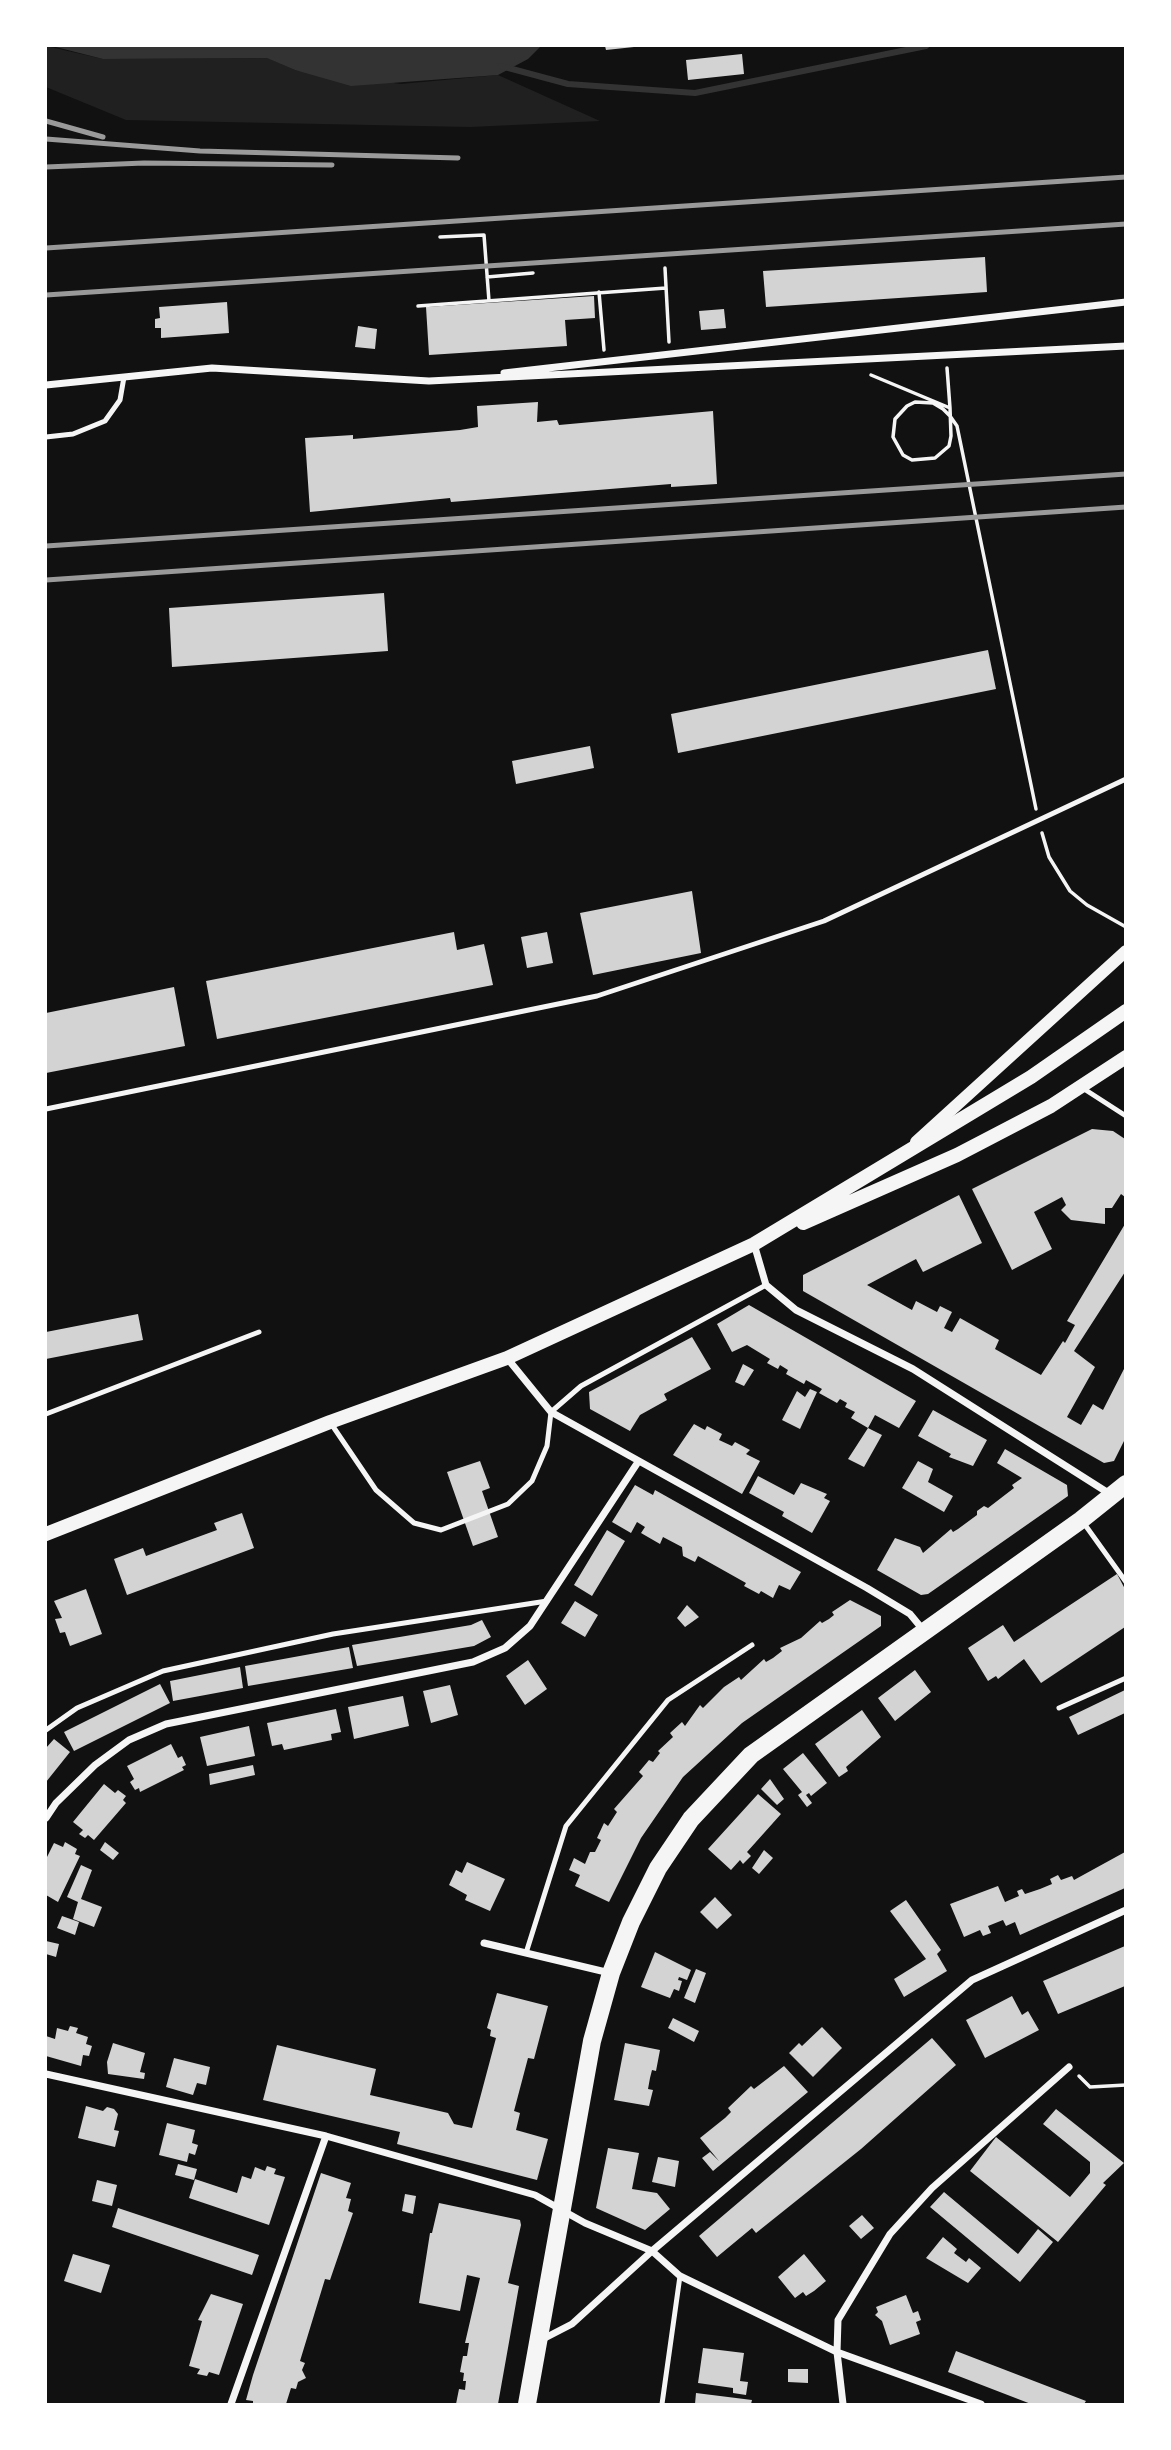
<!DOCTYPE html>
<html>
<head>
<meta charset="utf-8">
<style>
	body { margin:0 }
	#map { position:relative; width:1171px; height:2450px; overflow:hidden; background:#111; font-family:"Times New Roman",serif }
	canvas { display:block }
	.frame { position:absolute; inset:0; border:47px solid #fff; pointer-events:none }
</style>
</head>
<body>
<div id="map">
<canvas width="1171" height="2450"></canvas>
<div class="frame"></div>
</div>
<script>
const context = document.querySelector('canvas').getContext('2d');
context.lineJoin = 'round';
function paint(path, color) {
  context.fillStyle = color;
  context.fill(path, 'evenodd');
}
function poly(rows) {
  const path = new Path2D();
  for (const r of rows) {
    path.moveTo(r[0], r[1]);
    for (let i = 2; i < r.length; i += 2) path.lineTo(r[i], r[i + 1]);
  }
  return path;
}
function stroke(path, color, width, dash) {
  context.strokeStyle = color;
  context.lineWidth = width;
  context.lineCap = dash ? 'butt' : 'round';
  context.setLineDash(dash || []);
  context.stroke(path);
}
const green = poly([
	[46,46,103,59,268,58,295,70,401,84,498,75,600,121,470,127,126,120,46,87]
]);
const water = poly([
	[52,46,541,46,528,59,498,75,351,86,295,70,267,58,103,59]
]);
const stream = poly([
	[501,66,568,84,695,93,926,46]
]);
const building = poly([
	[605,46,634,46,634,47,606,50],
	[742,54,744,74,688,80,686,60],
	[985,257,987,292,766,307,763,271],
	[594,296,595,318,565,320,567,346,429,355,426,307],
	[227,302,229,333,161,338,161,328,155,328,155,319,160,318,159,307],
	[724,309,726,328,701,330,699,311],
	[358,326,377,329,375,349,355,347],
	[538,402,537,422,557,420,559,425,713,411,717,484,671,487,671,484,451,502,450,498,310,512,305,438,353,435,353,439,460,430,478,427,477,406],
	[384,593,388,651,172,667,169,608],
	[988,650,996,689,678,753,671,714],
	[590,746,594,768,516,784,512,761],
	[692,891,701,953,593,975,580,913],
	[454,932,457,950,484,944,493,985,217,1039,206,981],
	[547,932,553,963,527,968,521,937],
	[174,987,185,1046,46,1073,46,1013],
	[1092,1129,1113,1131,1125,1139,1125,1197,1121,1194,1112,1208,1105,1208,1105,1224,1071,1220,1061,1210,1066,1205,1062,1197,1034,1212,1052,1249,1012,1270,972,1189],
	[959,1195,982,1243,923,1272,916,1259,867,1285,912,1310,916,1301,937,1312,940,1306,952,1312,944,1328,952,1332,960,1318,999,1340,995,1349,1041,1375,1063,1341,1065,1343,1075,1325,1067,1321,1125,1224,1125,1272,1074,1351,1095,1367,1067,1417,1081,1425,1093,1404,1103,1410,1125,1367,1125,1439,1114,1461,1104,1463,803,1291,803,1275],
	[749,1305,916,1401,899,1428,875,1415,868,1428,851,1418,855,1412,845,1407,847,1403,840,1399,837,1403,819,1393,822,1389,806,1380,804,1384,786,1374,788,1370,780,1365,778,1369,767,1363,770,1359,747,1345,732,1352,717,1324],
	[138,1314,143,1340,46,1359,46,1332],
	[692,1337,711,1369,664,1394,667,1400,640,1415,630,1431,590,1409,589,1392],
	[743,1364,754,1370,744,1386,735,1382],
	[810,1389,817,1392,800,1429,782,1420,797,1391,805,1397],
	[933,1410,987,1440,973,1466,949,1457,951,1454,918,1436],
	[694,1424,705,1430,707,1426,722,1434,719,1440,732,1446,735,1442,750,1450,746,1454,760,1461,742,1494,673,1455],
	[868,1428,882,1435,864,1467,848,1459],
	[1005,1449,1067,1485,1068,1496,928,1594,921,1595,877,1570,895,1538,920,1547,923,1553,951,1529,953,1532,958,1529,977,1515,977,1511,984,1506,988,1508,1014,1488,1012,1485,1022,1478,997,1463],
	[480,1461,490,1488,482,1491,498,1537,473,1546,447,1472],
	[918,1461,933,1469,928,1482,953,1496,944,1512,902,1488],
	[758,1476,794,1495,801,1483,827,1494,824,1498,830,1501,812,1533,782,1516,784,1512,749,1493],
	[635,1485,653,1495,655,1490,801,1572,790,1590,779,1585,773,1598,761,1591,759,1594,744,1586,746,1583,698,1556,695,1562,683,1556,682,1547,663,1537,660,1544,641,1533,645,1527,637,1522,631,1533,612,1522],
	[242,1513,254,1548,127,1595,114,1559,143,1548,146,1556,217,1530,214,1523],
	[607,1530,625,1541,592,1596,574,1585],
	[1117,1574,1125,1589,1125,1627,1041,1683,1024,1659,998,1679,996,1676,988,1681,968,1648,1003,1625,1014,1642],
	[86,1589,102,1634,70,1646,65,1632,60,1633,55,1619,62,1618,54,1601],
	[850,1600,881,1616,881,1626,742,1723,683,1777,641,1838,609,1902,575,1886,580,1875,569,1870,574,1858,585,1864,590,1852,595,1852,601,1840,597,1838,604,1823,608,1826,617,1812,614,1809,643,1776,639,1772,649,1760,653,1762,660,1753,658,1751,673,1737,670,1733,682,1722,685,1726,700,1705,703,1708,724,1687,739,1677,741,1680,764,1659,766,1662,773,1658,782,1651,780,1648,801,1638,820,1621,822,1623,829,1619,834,1615,832,1612],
	[575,1601,598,1615,585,1637,561,1623],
	[687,1605,699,1617,685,1627,677,1618],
	[482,1620,491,1637,474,1646,357,1666,352,1645,471,1625],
	[349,1647,353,1668,248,1686,245,1666],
	[528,1660,547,1689,525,1705,506,1676],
	[240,1667,243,1688,173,1701,170,1681],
	[915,1670,931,1692,895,1721,878,1698],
	[160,1684,170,1703,74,1751,64,1732],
	[450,1685,458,1715,431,1723,423,1691],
	[1125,1690,1125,1713,1078,1735,1069,1717],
	[403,1696,409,1726,354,1739,348,1707],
	[336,1709,341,1732,331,1734,332,1740,284,1750,282,1744,272,1746,267,1723],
	[862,1710,881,1737,846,1767,848,1771,839,1777,815,1744],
	[249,1726,255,1756,207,1766,200,1737],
	[54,1739,70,1752,46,1782,46,1748],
	[171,1744,178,1758,182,1756,186,1765,182,1767,184,1770,140,1792,139,1788,135,1790,130,1782,134,1779,127,1766],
	[803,1753,827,1783,811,1796,809,1793,806,1795,812,1803,807,1807,798,1795,802,1792,783,1769],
	[253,1765,255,1775,210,1785,209,1774],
	[770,1779,784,1799,777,1805,761,1789],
	[104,1784,115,1793,118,1790,126,1796,123,1800,126,1803,94,1840,88,1835,85,1838,79,1834,83,1830,73,1822],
	[758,1794,781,1814,747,1852,751,1856,743,1864,740,1860,731,1870,708,1849],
	[65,1842,77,1849,75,1854,80,1856,58,1902,46,1895,46,1859,54,1843,63,1847],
	[105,1842,119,1853,113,1860,100,1850],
	[764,1850,773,1858,759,1874,752,1868],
	[1125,1852,1125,1888,1020,1935,1015,1922,1006,1926,1003,1920,988,1926,991,1933,983,1936,980,1930,964,1937,950,1904,998,1886,1005,1902,1019,1896,1017,1891,1022,1889,1025,1894,1040,1889,1052,1884,1050,1879,1058,1875,1061,1880,1072,1876,1074,1880],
	[467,1862,505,1879,490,1911,465,1900,467,1895,449,1885,456,1870,462,1873],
	[81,1865,92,1870,81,1899,102,1907,94,1927,73,1919,78,1902,67,1897],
	[715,1897,732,1915,717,1929,700,1912],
	[906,1900,941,1950,937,1954,947,1971,904,1997,894,1979,926,1959,890,1911],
	[62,1916,79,1922,75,1935,57,1928],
	[46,1941,59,1944,56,1957,46,1954],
	[1125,1946,1125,1986,1058,2014,1043,1981],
	[655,1952,691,1970,687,1980,679,1977,678,1980,682,1981,679,1991,674,1989,670,1998,641,1987],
	[696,1969,706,1973,695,2003,684,1998],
	[497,1993,548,2006,534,2059,528,2058,514,2111,520,2113,516,2130,548,2139,537,2180,397,2144,400,2132,263,2100,277,2045,376,2069,370,2095,448,2113,454,2124,472,2128,496,2038,490,2036,491,2030,487,2028],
	[1012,1996,1022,2015,1028,2011,1039,2030,985,2058,966,2020],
	[673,2018,699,2031,694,2042,668,2028],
	[70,2026,78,2028,76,2033,88,2037,86,2044,92,2046,89,2056,83,2055,81,2066,46,2056,46,2036,55,2039,57,2028,68,2031],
	[822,2027,842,2048,813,2077,789,2053,799,2043,802,2046],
	[932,2038,956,2065,861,2149,756,2233,752,2228,717,2257,699,2236],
	[113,2043,145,2053,140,2072,145,2073,144,2079,108,2074,107,2062],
	[625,2043,660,2050,656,2071,652,2070,650,2078,648,2089,653,2090,649,2106,614,2100],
	[174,2058,210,2067,206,2085,197,2083,193,2095,166,2087],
	[784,2066,808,2092,713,2171,702,2158,710,2152,719,2161,700,2138,725,2118,731,2112,728,2108,751,2086,754,2089],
	[86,2106,103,2111,107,2107,114,2109,118,2114,114,2130,119,2131,115,2147,78,2138],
	[1056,2109,1124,2163,1103,2183,1106,2185,1058,2242,970,2171,996,2137,1070,2197,1090,2173,1090,2162,1043,2124],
	[167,2123,195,2130,192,2143,198,2145,195,2155,189,2153,187,2162,159,2155],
	[608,2148,639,2153,632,2189,657,2193,670,2209,645,2230,596,2208],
	[658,2157,679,2161,675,2187,652,2182],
	[178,2164,197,2169,194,2180,175,2175],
	[267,2166,276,2169,274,2174,285,2177,269,2225,189,2198,195,2179,237,2193,242,2176,251,2179,255,2167,265,2171],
	[321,2173,351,2183,346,2198,351,2199,348,2211,353,2213,330,2280,325,2279,300,2361,305,2363,302,2370,306,2378,298,2382,296,2389,291,2388,286,2404,253,2404,253,2401,246,2400,253,2375],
	[97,2180,117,2185,112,2206,92,2201],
	[944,2192,1018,2254,1038,2229,1053,2242,1020,2282,930,2207],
	[405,2194,416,2196,413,2214,402,2211],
	[439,2203,520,2220,521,2225,508,2283,519,2286,498,2404,456,2404,459,2389,465,2390,466,2381,463,2381,464,2373,460,2372,463,2356,467,2356,469,2343,465,2343,480,2278,467,2275,460,2311,419,2303,430,2233,432,2233],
	[118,2208,259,2255,252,2275,112,2227],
	[862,2215,874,2228,861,2239,849,2226],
	[943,2237,957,2249,954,2253,966,2262,969,2258,981,2268,968,2283,926,2258],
	[73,2254,110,2265,101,2293,64,2281],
	[804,2254,826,2281,814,2291,806,2296,803,2292,795,2298,778,2277],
	[211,2294,243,2304,219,2375,209,2372,207,2376,197,2374,200,2369,189,2366,202,2321,198,2320],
	[906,2295,913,2313,918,2311,921,2320,916,2322,920,2334,890,2345,882,2321,875,2315,878,2312,876,2307],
	[703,2348,744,2353,740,2381,748,2382,746,2395,733,2393,733,2388,698,2383],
	[956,2351,1086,2401,1084,2404,1031,2404,948,2372],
	[788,2369,808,2369,808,2383,788,2382],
	[696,2393,752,2400,751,2404,695,2404]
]);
const path = poly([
	[440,237,484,235,489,301],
	[665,268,669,342],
	[487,277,533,273],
	[599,292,604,350],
	[418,306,666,288],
	[947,368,948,381,950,408,951,436,949,446,935,458,912,460,903,455,893,437,895,419,907,406,915,402,933,403,943,409,950,416,957,426,1036,809],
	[871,375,950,408],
	[1042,833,1049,857,1070,891,1087,905,1126,927],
	[1079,2076,1090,2087,1126,2085]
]);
const service = poly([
	[46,437,73,434,105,421,120,400,124,377],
	[1081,1087,1126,1116],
	[46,1109,597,996,824,921,1126,779],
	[46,1414,259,1332],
	[332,1425,376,1490,414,1523,441,1530,508,1504,532,1481,547,1446,551,1412,581,1386,766,1285],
	[1083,1522,1126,1582],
	[1059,1708,1126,1678],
	[46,1730,77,1708,163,1671,333,1634,547,1601],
	[526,1953,566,1826,668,1700,752,1645],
	[662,2404,680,2276]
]);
const minor = poly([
	[504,373,1126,302],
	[46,385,212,368,429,381,1126,346],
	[754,1244,766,1285,796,1310,913,1369,1110,1494],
	[507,1358,551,1412,867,1588,910,1614,924,1631],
	[46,1818,56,1803,95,1765,129,1740,166,1724,473,1662,505,1648,530,1626,638,1462],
	[484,1943,610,1973],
	[46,2074,326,2136,535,2195,585,2223,652,2251,680,2276,837,2352,981,2404],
	[541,2340,572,2324,652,2251,972,1980,1126,1910],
	[231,2404,326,2136],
	[843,2404,837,2352,838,2320,890,2234,932,2188,1069,2067]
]);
const tertiary = poly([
	[916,1142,1126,951]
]);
const secondary = poly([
	[803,1223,957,1155,1051,1106,1126,1057],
	[46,1534,330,1422,507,1358,754,1244,1031,1077,1126,1011]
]);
const primary = poly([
	[527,2404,592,2041,611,1973,631,1922,658,1868,691,1819,751,1755,1081,1520,1126,1484]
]);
const rail = poly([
	[46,121,103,137],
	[46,139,200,151,458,158],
	[46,167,144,163,332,165],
	[46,248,1126,177],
	[46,295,1126,224],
	[46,546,1126,474],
	[46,580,1126,507]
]);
paint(green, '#202020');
paint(water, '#333');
stroke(stream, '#333', 6);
paint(building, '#d3d3d3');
stroke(path, '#f5f5f5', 3.5);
stroke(service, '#f5f5f5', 5);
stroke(minor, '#f5f5f5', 7);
stroke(tertiary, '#f5f5f5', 12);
stroke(secondary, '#f5f5f5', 14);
stroke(primary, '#f5f5f5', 18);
stroke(rail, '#9a9a9a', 5);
</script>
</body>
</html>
